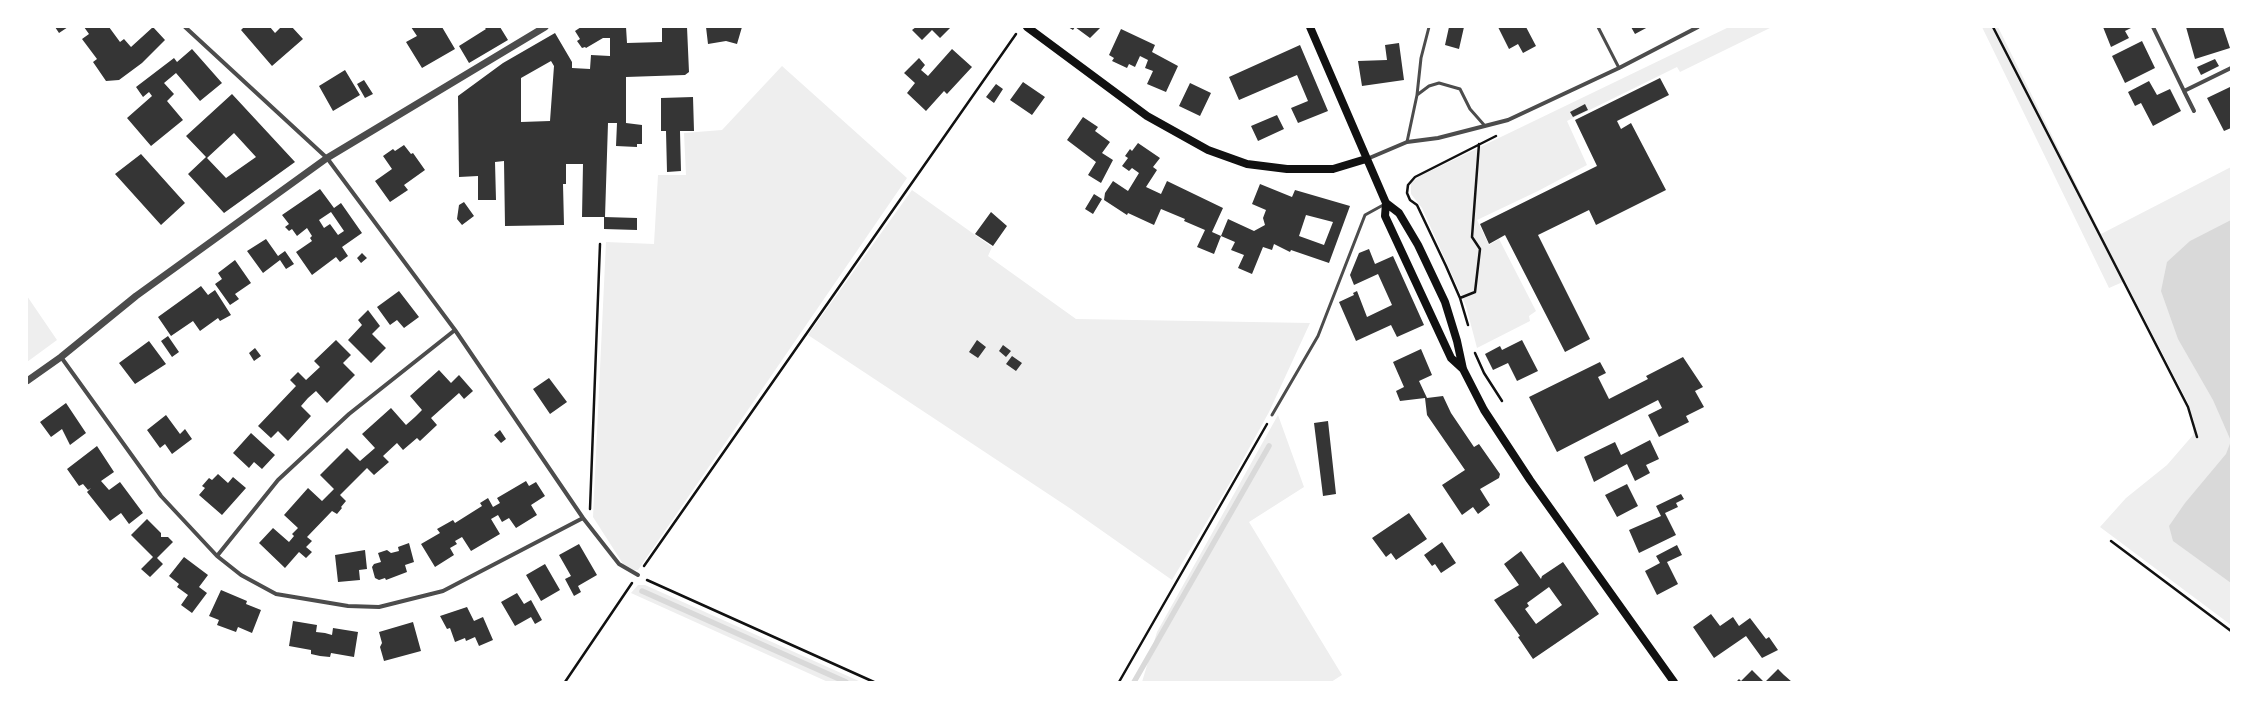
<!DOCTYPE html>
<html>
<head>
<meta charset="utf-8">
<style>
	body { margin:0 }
	#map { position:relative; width:2258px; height:709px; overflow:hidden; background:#fff; font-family:"Exo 2",sans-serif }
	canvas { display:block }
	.frame { position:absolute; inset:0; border:28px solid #fff; pointer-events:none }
</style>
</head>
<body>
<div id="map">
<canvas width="2258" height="709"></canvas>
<div class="frame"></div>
</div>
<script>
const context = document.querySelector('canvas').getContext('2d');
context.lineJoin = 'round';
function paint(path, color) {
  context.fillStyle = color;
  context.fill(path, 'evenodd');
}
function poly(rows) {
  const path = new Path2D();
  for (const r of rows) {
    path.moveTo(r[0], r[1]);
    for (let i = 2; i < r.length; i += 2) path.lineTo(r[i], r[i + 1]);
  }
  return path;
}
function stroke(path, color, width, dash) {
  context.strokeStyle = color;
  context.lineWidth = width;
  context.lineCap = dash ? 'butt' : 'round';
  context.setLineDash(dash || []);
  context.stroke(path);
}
const green = poly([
	[1729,27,1772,27,1680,72,1677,67,1567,121,1587,165,1538,191,1477,220,1489,245,1499,239,1536,311,1529,316,1530,321,1477,348,1466,306,1422,208,1411,194,1411,183,1420,176],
	[1982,27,1998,27,2101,234,2231,167,2231,625,2100,527,2126,498,2167,465,2193,435,2194,421,2188,403,2125,281,2109,288],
	[782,66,907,178,638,570,627,570,593,517,606,242,654,244,658,175,686,175,684,133,722,130],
	[912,190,992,247,988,256,1076,319,1310,323,1269,412,1231,481,1172,580,1071,509,808,335],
	[27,296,57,340,27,362],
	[1278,415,1304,487,1249,522,1342,675,1331,682,1142,682,1157,632],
	[638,585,645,585,861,682,828,682,631,593]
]);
const water = poly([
	[2231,220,2231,583,2173,541,2169,526,2185,503,2226,454,2231,441,2213,400,2178,339,2161,291,2167,262,2190,241]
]);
const stream = poly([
	[642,591,846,682],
	[1134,682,1269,446]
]);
const building = poly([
	[55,27,68,27,59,33],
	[84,27,109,27,120,42,124,39,131,47,153,27,165,40,142,63,119,80,106,81,93,62,97,59,82,39,89,34],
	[244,27,270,27,275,33,281,27,292,27,303,39,272,66,241,30],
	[411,27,442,27,455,49,422,68,406,42,417,36],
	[484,27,500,27,508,40,469,63,459,46,486,29],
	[581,27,626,27,627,43,662,42,662,27,687,27,689,72,685,75,626,77,626,123,642,125,642,144,637,144,637,147,616,146,617,123,608,123,605,217,582,217,583,164,566,164,566,184,563,184,564,225,505,226,504,161,495,162,496,200,478,200,478,176,459,177,458,96,503,63,555,33,572,62,572,68,590,69,591,55,610,56,610,38,603,38,586,48,585,47,582,48,577,41,580,39,575,31],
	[551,61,554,66,550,121,521,122,521,78],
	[706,27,742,27,737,44,726,41,708,44],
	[916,27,951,27,940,38,932,30,922,40,912,30],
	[1068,27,1101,27,1090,38,1075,27,1073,30],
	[1449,27,1464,27,1459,49,1445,45],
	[1498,27,1526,27,1536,46,1523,53,1518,44,1509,49],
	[1631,27,1648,27,1635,34],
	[2103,27,2133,27,2125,31,2129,38,2111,47],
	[2186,27,2223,27,2230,48,2195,59],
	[1121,29,1155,45,1152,52,1178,66,1166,92,1147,84,1153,71,1145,68,1148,60,1140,56,1135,67,1129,64,1127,68,1112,61,1114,58,1109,55],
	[2142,41,2155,68,2125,83,2112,56],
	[1399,43,1404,80,1362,86,1358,61,1387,60,1385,45],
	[1300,45,1328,111,1298,123,1291,108,1308,101,1297,75,1239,100,1229,77],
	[192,49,222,83,200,101,176,73,164,83,174,94,167,101,183,120,151,146,127,118,152,96,149,92,143,97,136,87,174,58,177,62],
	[952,49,972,67,947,94,944,91,926,111,907,93,915,83,904,73,919,58,925,65,921,70,928,76],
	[2215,59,2219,66,2201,75,2197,67],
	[345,70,360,95,333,111,319,86],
	[1660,78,1669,95,1617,121,1621,129,1631,123,1666,190,1596,225,1589,210,1538,235,1590,339,1565,352,1505,235,1489,244,1480,224,1597,166,1575,120],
	[364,80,373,94,365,98,357,84],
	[2149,81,2157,95,2170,89,2181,111,2153,126,2141,103,2135,106,2128,92],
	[1023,82,1045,97,1032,115,1010,100],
	[1190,83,1211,93,1200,116,1179,106],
	[996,84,1003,89,994,103,986,97],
	[2230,87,2231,128,2224,131,2207,98],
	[232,94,295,162,224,213,188,174,206,157,186,136],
	[234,133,256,157,226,178,207,158],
	[693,97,694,131,680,131,681,171,667,172,666,131,661,131,661,98],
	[1585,104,1588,110,1573,117,1570,112],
	[1277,115,1284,129,1258,141,1251,126],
	[1083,117,1098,127,1095,131,1110,142,1102,153,1113,160,1101,183,1088,175,1096,162,1067,140],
	[1138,143,1160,158,1153,167,1157,170,1146,187,1161,194,1167,181,1223,208,1212,232,1221,236,1214,254,1197,247,1205,230,1184,221,1185,219,1161,209,1154,225,1128,213,1127,215,1104,200,1105,193,1113,181,1128,191,1139,173,1132,168,1129,171,1122,166,1128,158,1125,156,1130,149,1132,151],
	[404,145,411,154,413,153,425,170,404,185,408,190,390,202,375,181,392,169,383,156,393,149,395,151],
	[141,154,185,203,161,225,115,174],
	[1260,184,1292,197,1295,190,1350,206,1329,263,1291,250,1290,252,1274,244,1272,250,1263,247,1252,274,1238,268,1244,255,1231,250,1235,242,1221,236,1228,219,1254,231,1265,225,1263,218,1266,210,1252,204],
	[1306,215,1333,222,1324,245,1299,236],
	[320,189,334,208,341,203,362,233,342,247,348,256,340,262,336,257,312,275,296,252,312,241,310,238,312,236,307,228,297,236,292,229,289,231,285,227,289,224,282,215],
	[331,212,344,231,338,235,330,224,324,228,319,220],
	[1094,194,1102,199,1093,214,1085,209],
	[464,202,474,216,462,225,457,219,459,205],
	[991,212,1007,226,993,246,975,234],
	[604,217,637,218,637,230,604,229],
	[266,239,278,256,285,251,294,264,286,269,280,260,263,273,247,251],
	[1369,249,1375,264,1393,256,1424,325,1397,337,1391,325,1356,341,1339,302,1354,295,1353,293,1357,291,1367,317,1392,305,1378,274,1354,285,1350,275,1359,253],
	[362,253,367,258,361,263,357,258],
	[235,260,251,283,235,294,239,299,230,305,215,284,222,279,218,273],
	[201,286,208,295,215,290,231,315,220,321,218,318,200,331,193,321,171,336,158,317],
	[399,291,419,317,404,328,397,320,390,325,377,307],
	[368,310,380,326,372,334,386,348,371,363,348,340,362,325,358,320],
	[168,336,179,352,172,357,161,341],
	[336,340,351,355,343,363,355,375,327,403,316,391,308,398,301,406,311,416,288,441,278,431,271,438,258,426,296,386,290,380,298,372,306,380,320,367,314,361],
	[977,340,986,347,978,358,969,352],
	[1522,340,1538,371,1517,381,1508,363,1493,370,1485,354,1500,346,1502,350],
	[149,341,166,364,135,384,119,363],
	[1003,345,1011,351,1006,357,999,351],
	[255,348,261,356,254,361,249,353],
	[1421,349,1432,375,1419,381,1427,398,1443,396,1451,413,1474,447,1479,444,1500,474,1499,478,1480,489,1490,505,1478,514,1473,507,1462,515,1442,485,1465,470,1427,415,1425,398,1400,401,1396,391,1404,387,1393,362],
	[1012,356,1022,363,1016,371,1006,364],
	[1683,357,1703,387,1695,391,1704,407,1686,416,1689,422,1659,437,1648,415,1662,408,1658,400,1557,452,1529,397,1600,362,1606,373,1598,377,1609,399,1648,379,1646,376],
	[439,370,451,383,459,375,473,391,464,399,459,393,431,418,437,425,420,441,417,438,403,450,397,443,383,456,389,462,374,475,367,468,340,495,346,501,341,507,342,508,337,514,332,511,307,537,312,541,306,547,312,552,306,558,299,552,285,568,259,543,273,528,289,542,294,536,292,534,298,528,284,515,308,488,322,501,334,489,320,475,347,448,360,461,375,448,362,434,391,408,406,425,415,417,422,410,410,396],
	[549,378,567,402,550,414,533,389],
	[66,403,86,433,70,445,62,429,51,437,40,422],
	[166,415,180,434,185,429,192,439,172,454,165,444,160,448,147,430],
	[1328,421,1336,494,1323,496,1314,423],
	[500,430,506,439,501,443,494,435],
	[251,433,275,455,262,469,254,462,249,468,233,453],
	[1650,440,1659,459,1646,465,1650,473,1635,481,1627,464,1594,482,1584,457,1615,442,1621,455],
	[97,446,114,472,101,481,109,490,120,482,143,513,129,524,121,513,110,521,87,492,91,488,88,490,83,484,79,486,67,469],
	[218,474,228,483,233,477,246,488,222,515,199,495,205,488,202,486,209,478,212,480],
	[526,481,529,486,536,482,545,496,531,505,537,515,516,528,509,518,502,522,498,515,491,519,500,534,471,551,462,537,455,541,457,544,450,548,454,555,435,567,421,544,440,533,437,529,453,520,455,523,482,506,480,503,488,498,493,507,500,503,497,498],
	[1627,484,1638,506,1617,517,1605,495],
	[1681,494,1684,499,1676,503,1678,507,1665,513,1676,535,1639,553,1629,530,1661,516,1656,506],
	[1409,513,1427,539,1396,560,1391,553,1386,557,1372,538],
	[147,519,161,533,161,537,168,537,173,542,157,558,163,564,150,577,141,569,153,557,131,535],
	[1442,542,1456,563,1441,573,1435,564,1432,566,1424,555],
	[409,543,414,562,405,565,407,572,386,580,385,578,379,580,375,578,372,567,374,564,381,562,378,553,387,550,391,553,399,551,398,547],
	[579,544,597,575,578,586,581,592,574,596,565,579,571,576,559,555],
	[1677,545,1682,555,1667,562,1678,584,1657,595,1645,571,1660,563,1656,556],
	[365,550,367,569,359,570,360,580,338,582,335,555],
	[1521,551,1541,579,1542,576,1563,562,1599,614,1533,659,1518,637,1520,636,1494,600,1519,585,1504,564],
	[1549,587,1562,605,1536,624,1525,609,1529,606,1527,603],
	[184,557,208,575,199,587,207,593,192,613,181,605,188,595,177,587,179,584,169,576],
	[545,564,560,590,541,601,526,575],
	[221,590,247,601,246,604,261,610,252,633,238,627,236,632,217,625,219,620,209,616],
	[517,593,524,604,531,600,542,620,535,624,531,617,515,626,501,602],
	[467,607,474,621,483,617,493,640,479,646,475,637,466,641,465,638,455,642,450,628,447,629,440,616],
	[1711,614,1720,626,1733,617,1739,626,1750,618,1766,639,1769,637,1778,650,1762,658,1746,636,1714,658,1693,627],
	[293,621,317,625,316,632,325,633,332,635,333,628,358,632,354,657,331,653,330,657,320,656,311,654,311,650,289,646],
	[413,622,421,651,384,661,380,647,382,643,379,632],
	[1778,669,1784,675,1792,682,1765,682],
	[1752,670,1764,682,1736,682,1739,679,1741,681]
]);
const path = poly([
	[1993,27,2188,407,2197,437],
	[1460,298,1475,292,1480,249,1472,237,1479,144],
	[1468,325,1460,298,1446,266,1417,205,1410,200,1407,193,1408,185,1415,177,1496,136],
	[1475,353,1484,373,1502,401],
	[590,509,600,244],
	[2111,541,2231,631],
	[644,566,1016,34],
	[647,580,874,682],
	[565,682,632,583],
	[1119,682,1267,424]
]);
const service = poly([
	[1598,27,1619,68],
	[1417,95,1429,86,1439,83,1460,89,1470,109,1485,126],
	[1407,142,1417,95,1421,58,1429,27],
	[1272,415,1318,336,1365,215,1385,204]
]);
const minor = poly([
	[185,27,327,158,455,330,583,518,619,564,638,575],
	[2153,27,2184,91,2231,68],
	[2184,91,2194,111],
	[1367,159,1407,142,1438,138,1508,120,1619,68,1698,27],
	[61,357,161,496,217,556,241,575,276,594,348,606,379,607,443,591,583,518],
	[217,556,278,480,349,414,455,330]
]);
const tertiary = poly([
	[27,381,61,357,136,296,327,158,545,27]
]);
const secondary = poly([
	[1027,27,1147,116,1208,150,1247,164,1287,169,1333,169,1366,159],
	[1310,27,1386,203,1399,213,1418,245,1445,302,1457,341,1463,369,1484,410,1530,480,1674,682],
	[1386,203,1385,216,1451,358,1463,369]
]);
paint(green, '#eee');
paint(water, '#d9d9d9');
stroke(stream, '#d9d9d9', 5.5);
paint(building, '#353535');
stroke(path, '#111', 2.5);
stroke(service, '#4c4c4c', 3);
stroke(minor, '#4c4c4c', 4);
stroke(tertiary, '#4c4c4c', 7);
stroke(secondary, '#111', 8);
</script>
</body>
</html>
